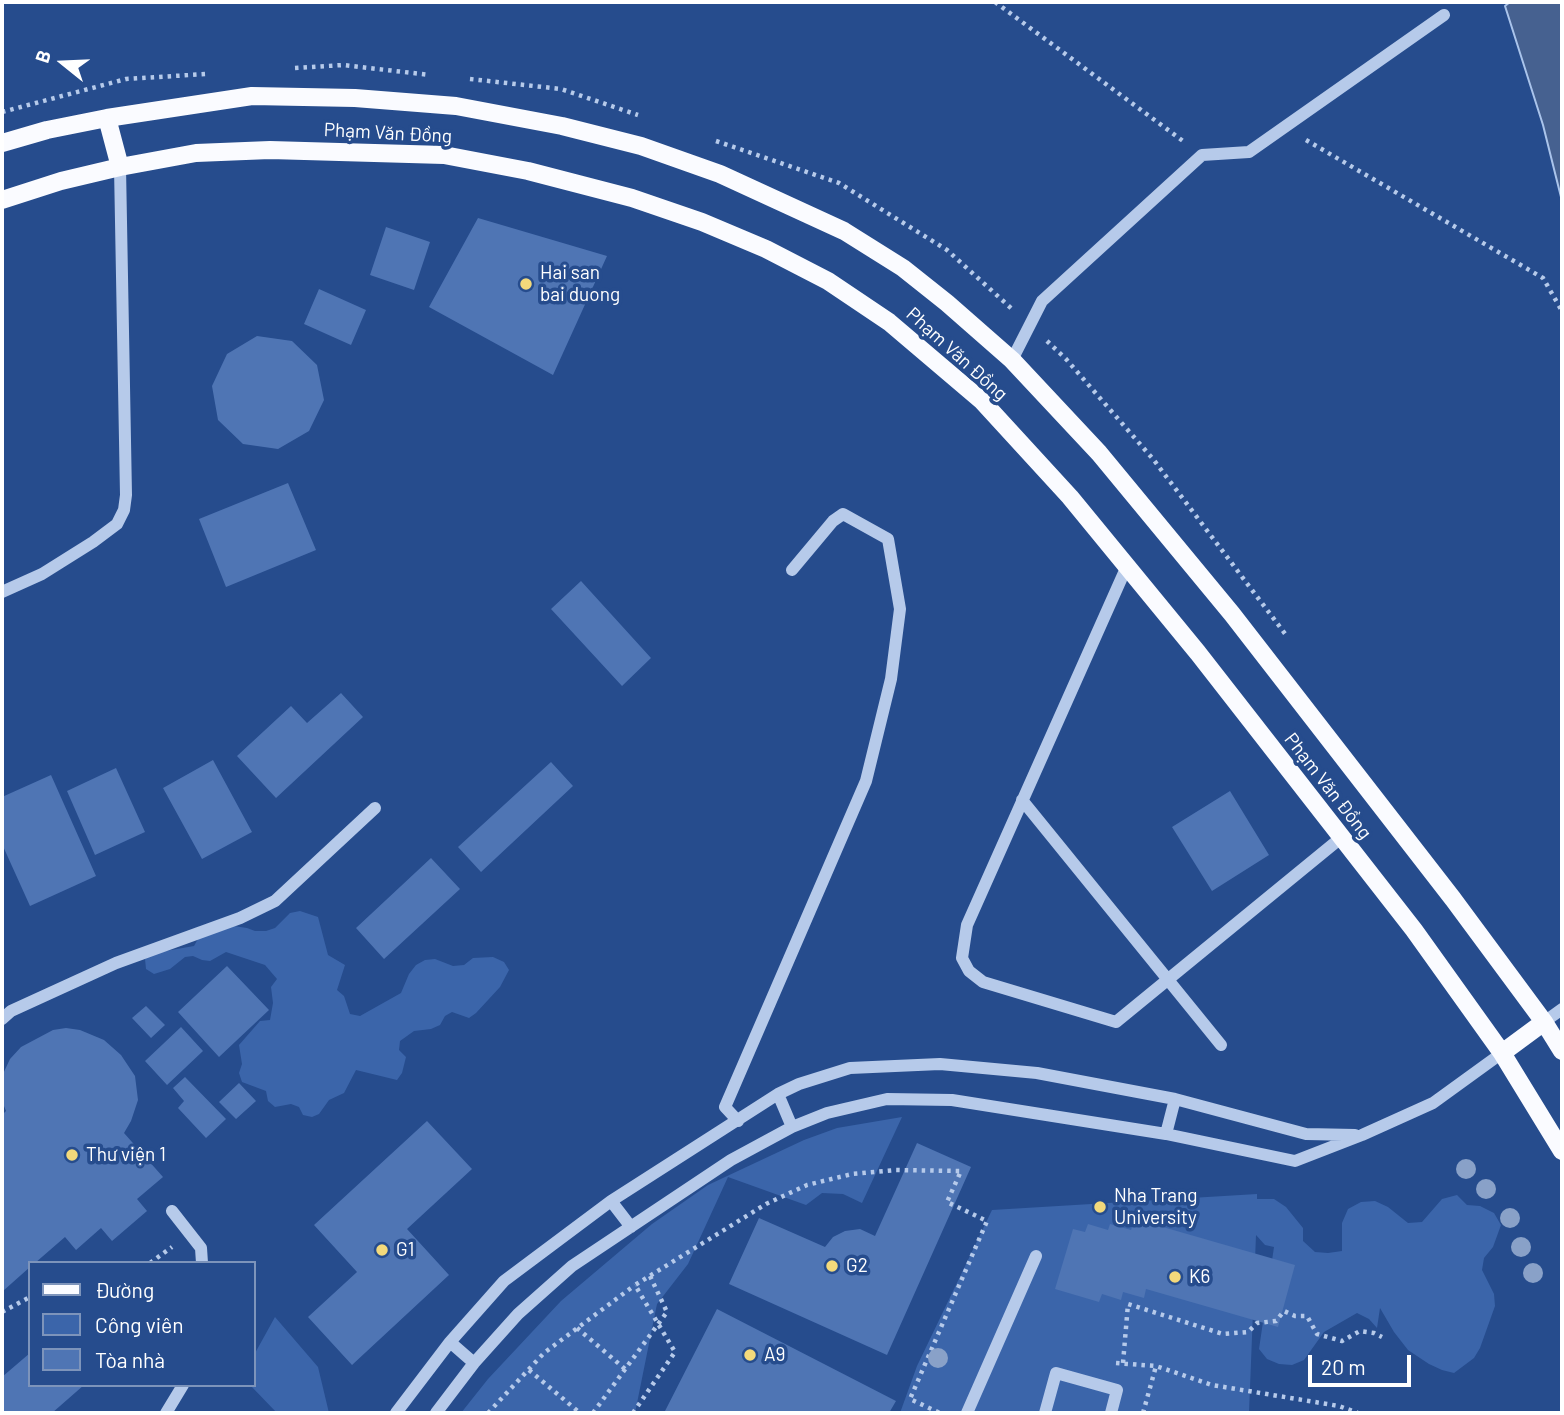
<!DOCTYPE html>
<html>
<head>
<meta charset="utf-8">
<style>
	body { margin:0 }
	#map { position:relative; width:1564px; height:1415px; overflow:hidden; background:#264c8d; font-family:Barlow,sans-serif }
	canvas { display:block }
	.frame { position:absolute; inset:0; border:4px solid #fff; pointer-events:none }
	.legend { position:absolute; left:28px; top:1261px; width:228px; height:126px; box-sizing:border-box; background:#264c8d; border:2px solid #7d94bb; margin:0; padding:9px 12px; list-style:none; font-size:21px; color:#fff }
	.legend li { display:flex; align-items:center; gap:14px; height:35px }
	.legend b { width:35px; border:2px solid #7d94bb }
	.north { position:absolute; left:28px; top:28px; width:70px; height:70px; -webkit-text-stroke:5px #264c8d; paint-order:stroke; rotate:288deg; font-size:19px; font-weight:700; line-height:28px; text-align:center; color:#fff }
	.north::after { content:''; display:block; margin:auto; width:24px; height:32px; background:#fff; clip-path:polygon(50% 0,100% 100%,50% 72%,0 100%) }
	.scale { position:absolute; left:1308px; top:1355px; width:103px; height:32px; box-sizing:border-box; border:4px solid #fff; border-top:0; padding-left:9px; font-size:21px; line-height:24px; white-space:nowrap; color:#fff; -webkit-text-stroke:5px #264c8d; paint-order:stroke }
</style>
</head>
<body>
<div id="map">
<canvas width="1564" height="1415"></canvas>
<div class="frame"></div>
<ul class="legend">
<li><b style="height:9px;background:#fafbff"></b>Đường</li>
<li><b style="height:19px;background:#3b65aa"></b>Công viên</li>
<li><b style="height:19px;background:#4f75b4"></b>Tòa nhà</li>
</ul>
<div class="north">B</div>
<div class="scale">20 m</div>
</div>
<script>
const context = document.querySelector('canvas').getContext('2d');
context.lineJoin = 'round';
function paint(path, color) {
  context.fillStyle = color;
  context.fill(path, 'evenodd');
}
function poly(rows) {
  const path = new Path2D();
  for (const r of rows) {
    path.moveTo(r[0], r[1]);
    for (let i = 2; i < r.length; i += 2) path.lineTo(r[i], r[i + 1]);
  }
  return path;
}
function stroke(path, color, width, dash) {
  context.strokeStyle = color;
  context.lineWidth = width;
  context.lineCap = dash ? 'butt' : 'round';
  context.setLineDash(dash || []);
  context.stroke(path);
}
function label(font, color, halo, rows, align = 'center') {
  context.font = font + ' Barlow,sans-serif';
  context.lineWidth = 7;
  context.setLineDash([]);
  context.textBaseline = 'middle';
  context.strokeStyle = halo;
  context.fillStyle = color;
  for (const [text, x, y, turn = 0] of rows) {
    context.save();
    context.translate(x, y);
    context.rotate((+turn || 0) * Math.PI / 180);
    context.textAlign = isNaN(turn) ? turn : align;
    if (halo) context.strokeText(text, 0, 0);
    context.fillText(text, 0, 0);
    context.restore();
  }
}
const green = poly([
	[300,911,318,917,328,955,345,965,337,990,344,996,350,1014,360,1016,401,993,409,974,416,965,425,960,435,959,453,966,464,965,473,958,493,957,504,962,509,970,500,987,476,1013,469,1018,452,1012,445,1016,440,1025,431,1029,414,1031,400,1041,399,1050,406,1057,402,1073,397,1080,356,1070,344,1093,329,1100,319,1114,312,1117,303,1115,299,1107,291,1104,275,1107,268,1101,266,1091,242,1082,239,1073,242,1064,239,1045,260,1021,270,1020,273,1003,271,987,277,979,265,965,226,952,210,961,202,960,193,956,185,957,170,969,154,974,146,969,145,959,154,953,194,946,199,937,227,925,247,928,255,931,266,931,275,928,290,913],
	[902,1117,862,1203,843,1194,822,1193,806,1205,728,1177,688,1264,657,1304,635,1413,461,1413,488,1379,561,1301,652,1224,708,1185,804,1140,837,1128],
	[1257,1194,1257,1199,1274,1199,1286,1207,1303,1228,1303,1241,1315,1252,1328,1253,1342,1251,1342,1223,1348,1209,1361,1202,1375,1201,1388,1207,1408,1223,1422,1222,1442,1199,1457,1195,1467,1205,1480,1206,1494,1213,1501,1225,1493,1247,1484,1258,1482,1270,1494,1294,1495,1306,1480,1348,1474,1358,1454,1373,1442,1370,1429,1364,1408,1350,1394,1332,1380,1308,1377,1328,1369,1319,1357,1313,1324,1332,1304,1360,1292,1365,1279,1364,1267,1359,1259,1349,1274,1247,1265,1245,1256,1235,1249,1413,900,1413,917,1366,992,1210],
	[275,1317,318,1367,329,1413,277,1413,250,1385,254,1385,254,1355]
]);
const water = poly([
	[1510,2,1562,2,1562,201,1543,125,1505,6,1510,2]
]);
const building = poly([
	[478,218,607,256,553,375,429,307],
	[386,227,430,242,414,290,370,275],
	[319,289,366,310,351,345,304,324],
	[257,336,292,341,317,365,324,400,309,431,278,449,243,444,218,420,212,386,227,354],
	[288,483,316,550,226,587,199,519],
	[581,581,651,658,622,686,551,609],
	[341,693,363,717,276,798,237,756,291,706,307,723],
	[213,760,252,832,202,859,163,788],
	[551,762,573,786,481,872,458,847],
	[116,768,145,832,95,855,67,791],
	[51,775,96,876,30,906,2,844,2,797],
	[1230,791,1269,855,1212,891,1172,827],
	[431,858,460,889,384,959,356,928],
	[227,966,269,1010,219,1057,178,1012],
	[146,1006,165,1025,151,1038,132,1018],
	[181,1027,203,1051,167,1085,145,1061],
	[66,1028,80,1030,104,1040,121,1055,135,1076,138,1100,131,1121,124,1133,163,1177,137,1199,147,1211,112,1241,101,1228,76,1250,65,1237,35,1263,30,1263,30,1267,3,1291,2,1115,6,1111,2,1101,2,1076,10,1059,21,1047,53,1030],
	[185,1077,226,1119,206,1138,178,1108,184,1101,173,1088],
	[239,1083,256,1101,236,1119,219,1102],
	[427,1121,472,1169,407,1229,449,1275,352,1365,308,1317,357,1272,314,1225],
	[917,1143,971,1167,887,1355,729,1284,759,1218,825,1247,833,1237,845,1231,860,1229,875,1236],
	[1135,1219,1295,1265,1278,1327,1146,1289,1144,1298,1123,1292,1121,1300,1102,1294,1099,1302,1055,1289,1073,1229,1085,1232,1088,1224,1108,1230,1110,1224,1131,1230],
	[717,1309,896,1401,889,1413,664,1413],
	[30,1353,30,1385,84,1385,52,1413,2,1413,2,1377]
]);
const path = poly([
	[995,2,1183,141],
	[295,68,343,65,430,75],
	[470,79,561,89,638,115],
	[2,112,126,79,206,74],
	[1306,140,1543,278,1562,311],
	[716,141,839,183,947,250,1012,309],
	[1047,341,1066,359,1153,459,1286,635],
	[150,1263,172,1247],
	[2,1312,30,1297],
	[577,1328,625,1369],
	[1116,1363,1156,1366,1212,1385,1339,1406,1358,1413],
	[1123,1363,1128,1304,1223,1334,1248,1332,1257,1323,1276,1321,1284,1311,1295,1316,1307,1316,1317,1334,1342,1341,1360,1331,1374,1333,1382,1337],
	[529,1370,580,1413],
	[488,1413,544,1353,635,1285],
	[593,1413,667,1312,650,1276],
	[633,1413,675,1352,635,1285,766,1204,807,1185,852,1174,896,1170,961,1171,947,1202,987,1221,910,1399,940,1413],
	[1143,1413,1156,1366]
]);
const minor = poly([
	[1012,360,1042,301,1202,155,1249,152,1444,15],
	[1127,566,967,925,962,958,969,971,983,982,1116,1022,1342,837],
	[2,592,42,574,93,542,117,524,124,510,126,495,120,167],
	[1022,800,1221,1045],
	[2,1019,11,1011,116,963,240,918,275,901,375,808],
	[1544,1022,1562,1009],
	[778,1094,792,1127],
	[738,1121,725,1107,866,781,891,679,900,609,888,539,843,514,833,521,792,570],
	[1166,1134,1175,1099],
	[611,1201,631,1227],
	[172,1211,201,1248,202,1263],
	[450,1342,474,1363],
	[166,1413,183,1385],
	[396,1413,450,1342,504,1281,611,1201,778,1094,799,1084,850,1068,940,1064,1037,1073,1175,1099,1306,1134,1355,1135],
	[436,1413,474,1363,518,1314,572,1266,731,1160,792,1127,827,1113,887,1099,952,1100,1166,1134,1295,1161,1362,1135,1433,1103,1502,1053],
	[967,1413,1036,1256],
	[1045,1413,1056,1373,1117,1390,1111,1413]
]);
const major = poly([
	[107,118,120,167],
	[2,143,47,130,107,118,252,96,355,98,456,106,562,126,641,146,720,174,844,231,903,268,947,303,1012,360,1099,453,1232,614,1453,899,1544,1022,1562,1051],
	[2,200,61,181,120,167,196,153,270,150,444,155,528,171,632,198,702,222,766,249,828,281,889,322,982,401,1070,497,1198,653,1414,930,1502,1053,1562,1151],
	[1502,1053,1544,1022]
]);
const trees = [
	[1466,1169],
	[1486,1189],
	[1510,1218],
	[1521,1247],
	[1533,1273],
	[938,1358]
];
const markers = [
	[526,284,7,"#f3d97b"],
	[72,1155,7,"#f3d97b"],
	[1100,1207,7,"#f3d97b"],
	[382,1250,7,"#f3d97b"],
	[832,1266,7,"#f3d97b"],
	[1175,1277,7,"#f3d97b"],
	[750,1355,7,"#f3d97b"]
];
const streetNames = [
	["Phạm Văn Đồng",388,133,3],
	["Phạm Văn Đồng",957,354,42],
	["Phạm Văn Đồng",1328,786,52]
];
const poiNames = [
	["Hai san",540,273],
	["bai duong",540,295],
	["Thư viện 1",86,1155],
	["Nha Trang",1114,1196],
	["University",1114,1218],
	["G1",396,1250],
	["G2",846,1266],
	["K6",1189,1277],
	["A9",764,1355]
];
paint(green, '#3b65aa');
paint(water, '#466190');
stroke(water, '#aac4eb', 2);
paint(building, '#4f75b4');
stroke(path, '#b6caea', 4.5, [3.5, 5]);
stroke(minor, '#b6caea', 12);
stroke(major, '#fafbff', 18);
context.fillStyle = '#89a1c8';
for (const [x, y] of trees) {
  context.beginPath();
  context.arc(x, y, 10, 0, 2 * Math.PI);
  context.fill();
}
for (const [x, y, r, color] of markers) {
  const dot = new Path2D();
  dot.arc(x, y, r, 0, 2 * Math.PI);
  context.fillStyle = color;
  context.fill(dot);
  stroke(dot, '#264c8d', 2.5);
}
label('19px', '#fff', '#264c8d', streetNames);
label('19px', '#fff', '#264c8d', poiNames, 'left');
</script>
</body>
</html>
